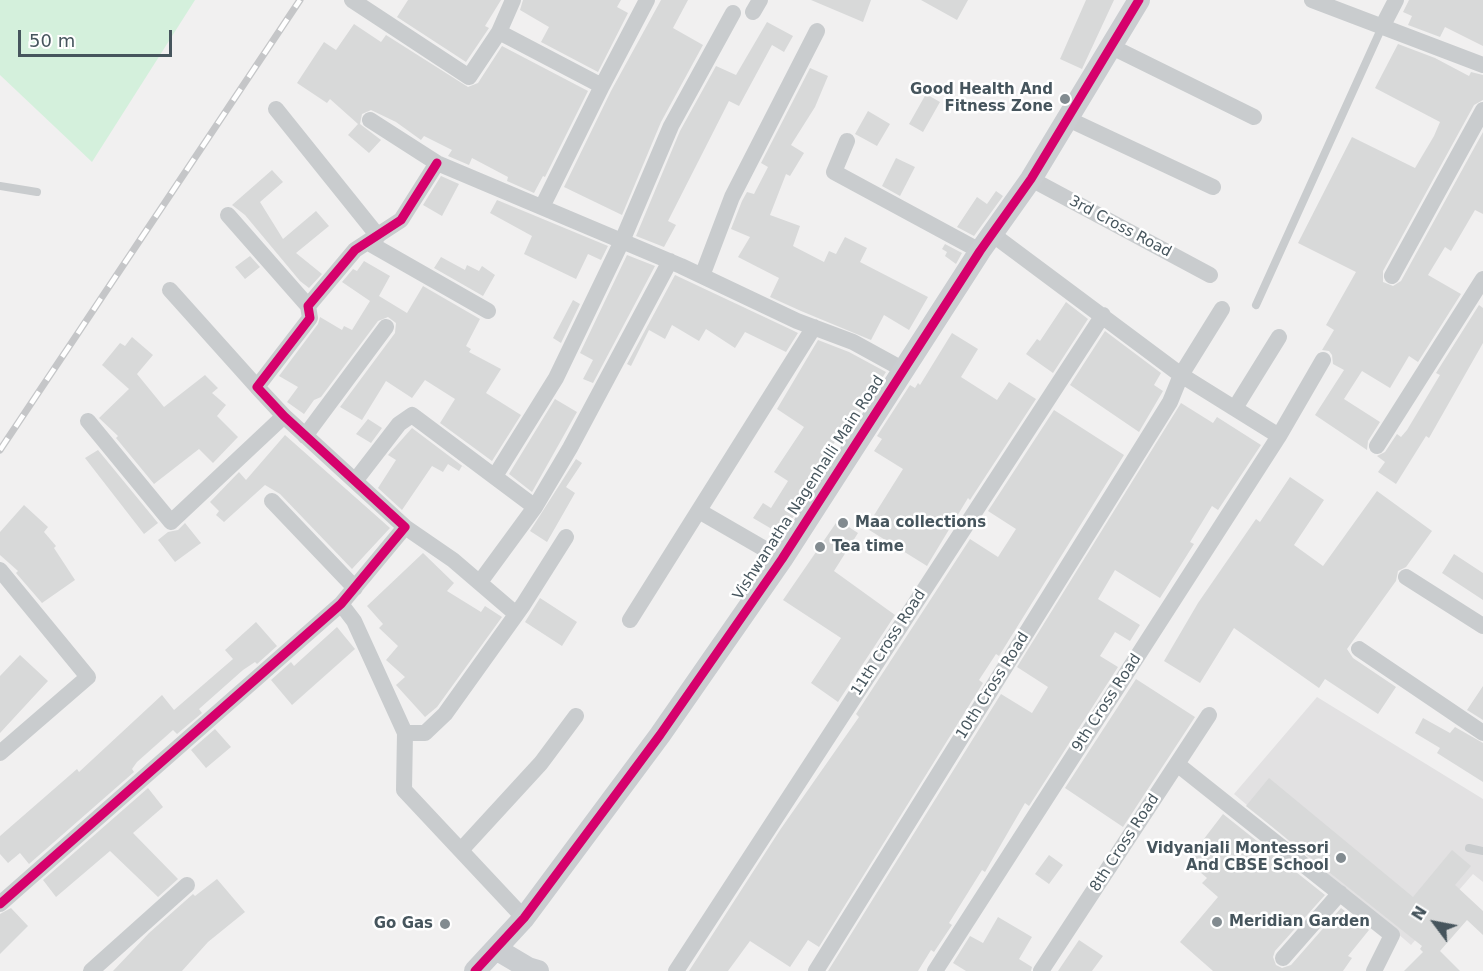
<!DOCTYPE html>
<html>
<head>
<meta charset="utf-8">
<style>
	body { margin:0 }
	#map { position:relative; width:1483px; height:971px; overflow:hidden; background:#f1f0f0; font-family:"DejaVu Sans",sans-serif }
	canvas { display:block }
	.north { position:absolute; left:1405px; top:893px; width:60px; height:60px; -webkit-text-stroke:4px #fff; paint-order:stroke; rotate:302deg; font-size:16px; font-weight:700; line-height:24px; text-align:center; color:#46555d }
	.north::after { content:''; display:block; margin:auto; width:21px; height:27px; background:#46555d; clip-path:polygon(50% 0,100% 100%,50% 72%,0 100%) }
	.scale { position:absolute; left:18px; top:30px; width:154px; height:27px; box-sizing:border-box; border:3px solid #46555d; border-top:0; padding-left:8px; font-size:18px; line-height:21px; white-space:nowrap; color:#46555d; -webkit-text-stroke:4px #fff; paint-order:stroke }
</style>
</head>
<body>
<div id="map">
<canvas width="1483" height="971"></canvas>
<div class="north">N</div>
<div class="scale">50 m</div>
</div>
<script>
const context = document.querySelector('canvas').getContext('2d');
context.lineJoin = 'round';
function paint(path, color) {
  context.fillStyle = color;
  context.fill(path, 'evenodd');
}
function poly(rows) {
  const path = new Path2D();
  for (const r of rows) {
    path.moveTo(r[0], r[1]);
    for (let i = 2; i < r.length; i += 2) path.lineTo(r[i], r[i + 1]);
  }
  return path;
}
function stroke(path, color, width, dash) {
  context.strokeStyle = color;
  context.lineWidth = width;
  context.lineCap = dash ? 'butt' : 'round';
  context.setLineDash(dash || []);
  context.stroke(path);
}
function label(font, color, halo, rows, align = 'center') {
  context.font = font + ' "DejaVu Sans",sans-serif';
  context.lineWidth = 5;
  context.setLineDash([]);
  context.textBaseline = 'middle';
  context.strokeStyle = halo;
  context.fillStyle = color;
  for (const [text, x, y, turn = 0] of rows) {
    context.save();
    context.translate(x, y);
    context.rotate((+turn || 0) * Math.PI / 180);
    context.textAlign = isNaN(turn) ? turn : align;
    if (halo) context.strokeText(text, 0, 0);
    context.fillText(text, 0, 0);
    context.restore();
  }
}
const education = poly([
	[1317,697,1483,799,1483,882,1473,874,1411,945,1234,794]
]);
const green = poly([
	[0,0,195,0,92,162,0,75]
]);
const building = poly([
	[408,0,501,0,485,26,489,28,466,62,397,17],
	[523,0,621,0,617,7,628,13,598,72,541,42,549,27,520,10],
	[661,0,688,0,673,28,703,45,661,122,622,215,564,187,611,91],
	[811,0,871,0,863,22],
	[921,0,968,0,957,20],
	[1086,0,1114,0,1082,69,1060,59],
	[1409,0,1483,0,1483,46,1445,27,1440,37,1408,25,1412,16,1403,12],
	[767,22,793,36,784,52,772,45,739,106,729,101,668,221,676,225,664,247,636,236,680,131,716,66,736,75],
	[354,24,381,42,386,35,468,87,478,83,502,46,588,91,545,177,543,176,534,193,507,181,508,177,472,158,469,165,448,156,452,150,424,136,421,140,396,122,371,110,362,114,360,124,381,140,369,153,348,135,358,124,330,99,327,103,297,83,324,42,336,50],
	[1398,44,1435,58,1469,76,1471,72,1483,75,1483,100,1474,105,1383,271,1383,282,1393,286,1401,281,1483,132,1483,214,1475,210,1451,251,1445,247,1428,275,1461,294,1418,362,1409,356,1390,388,1362,371,1344,399,1380,422,1368,441,1367,450,1315,415,1344,370,1333,364,1332,355,1329,351,1322,350,1334,330,1326,325,1356,272,1298,243,1352,137,1415,168,1434,136,1440,122,1375,88],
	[810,68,828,76,815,107,791,145,804,153,790,176,786,174,770,215,800,226,793,246,824,262,829,251,836,254,845,237,867,248,860,262,928,297,909,330,884,315,871,340,801,311,770,297,779,278,738,257,750,237,731,229,742,201,747,192,754,194,768,167,761,163],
	[926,94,940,102,923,132,909,124],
	[868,111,890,124,877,146,855,134],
	[896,158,915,167,900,196,882,186],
	[272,170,283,182,260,202,283,239,316,211,329,226,296,253,322,274,309,288,300,281,245,215,232,205],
	[441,176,459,184,442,216,423,205],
	[996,191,1003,196,974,236,957,227,977,197,987,204],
	[497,200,608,246,601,260,588,254,576,279,524,254,532,236,490,213],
	[945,244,962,253,956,264,945,256,947,252,942,249],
	[627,255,655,266,593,383,583,379,593,360,580,353],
	[250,256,260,267,245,279,235,267],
	[441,257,465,270,467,265,479,271,482,266,495,275,483,296,434,268],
	[364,261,390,276,379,296,407,313,423,286,480,319,466,346,471,349,469,352,501,369,486,393,521,415,492,461,440,423,455,399,425,380,412,398,386,381,362,420,340,407,395,333,396,323,388,317,378,321,321,397,314,400,304,414,287,402,298,387,279,376,318,324,320,317,342,330,344,326,352,330,370,301,342,282,353,269,357,271],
	[675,275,792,330,798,333,786,352,745,332,735,348,706,329,699,341,672,325,665,339,649,330,631,366,627,364],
	[573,300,580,304,561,343,553,338],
	[1066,302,1088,319,1053,373,1026,354,1037,339,1040,341],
	[1479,305,1483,308,1483,343,1429,438,1426,436,1396,484,1378,472,1385,462,1377,456,1385,452,1397,434,1401,437,1407,430,1440,375,1436,373],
	[1105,331,1161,373,1154,385,1163,391,1139,432,1070,385],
	[952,333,978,349,961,377,997,400,1009,382,1036,399,970,500,968,498,927,566,866,528,903,469,874,451,882,439,877,436,910,385,915,388,918,383,920,385],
	[132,337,153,355,137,374,164,407,205,375,218,388,212,393,226,405,217,416,238,437,213,463,199,449,154,484,116,438,118,436,99,418,129,389,102,365,120,343,125,346],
	[818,340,849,352,886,372,844,437,840,434,798,498,803,501,782,535,753,518,763,503,771,508,788,481,774,472,804,427,777,409],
	[555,399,577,412,532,492,509,474],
	[1181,403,1213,423,1217,417,1261,445,1218,510,1212,506,1190,542,1194,544,1160,598,1115,570,1098,599,1140,625,1130,641,1115,632,1100,656,1118,667,1029,806,1025,803,985,872,982,870,949,923,952,925,934,952,931,950,918,971,828,971,1001,694,1032,713,1048,687,1017,667],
	[1054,410,1124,455,999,656,996,654,979,680,983,683,819,947,808,940,790,967,750,941,728,971,689,971,780,830,859,717,856,714,970,539,998,557,1016,529,988,511],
	[368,419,382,428,371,443,356,434],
	[412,428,469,471,462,466,459,471,448,464,443,472,432,466,402,510,378,488,396,460,388,455],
	[285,435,390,528,352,569,280,494,265,485,224,522,216,515,219,511,210,502,239,472,246,480],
	[98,450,158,523,144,534,85,458],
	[576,459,582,463,566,487,575,493,547,542,530,531],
	[1290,477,1324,500,1294,545,1323,566,1377,491,1432,531,1406,567,1398,571,1396,581,1347,649,1353,658,1396,687,1378,714,1325,679,1319,688,1234,628,1200,683,1164,661,1198,603,1256,519,1260,522],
	[24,505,48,527,44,532,56,546,54,548,75,580,42,603,16,573,18,571,0,555,0,532],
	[838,520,858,533,834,571,895,615,838,702,811,683,841,638,783,600],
	[185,523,201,543,175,562,158,540,168,532,178,530],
	[423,553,454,583,447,591,481,612,485,606,502,617,437,707,425,717,396,685,405,677,386,660,398,646,379,628,383,624,367,606],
	[1454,554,1483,573,1483,600,1442,573],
	[540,598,577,622,562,646,525,622],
	[256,622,277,646,257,664,255,662,243,670,199,709,202,713,177,734,173,730,137,762,132,769,134,772,29,864,20,853,8,863,0,854,0,836,77,769,79,772,162,695,174,710,233,659,225,650],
	[337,627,355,649,292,705,271,680,291,662,294,666],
	[20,655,48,681,0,733,0,676],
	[1136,679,1195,717,1123,827,1065,788],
	[1483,686,1483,720,1467,710],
	[1423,718,1450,733,1455,727,1483,743,1483,782,1437,753,1440,748,1415,733],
	[215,729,231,747,206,768,191,750],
	[1269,778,1413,897,1452,850,1471,866,1455,885,1483,911,1483,935,1467,920,1440,951,1460,971,1404,971,1423,952,1420,949,1422,946,1246,806],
	[148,788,163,807,133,833,178,879,158,897,110,851,56,897,43,880],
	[1223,814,1325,895,1275,951,1273,957,1276,965,1282,968,1291,965,1341,908,1369,930,1348,956,1352,958,1343,971,1213,971,1180,942,1218,897,1202,883,1207,878,1187,861],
	[1049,855,1063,865,1049,884,1035,874],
	[217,879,245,912,208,942,182,971,113,971,149,933,193,894,195,896],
	[11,908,28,926,0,954,0,914],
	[998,917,1032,937,1019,959,1032,967,1031,971,966,971,953,963,970,936,983,943],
	[1079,940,1103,956,1092,971,1058,971]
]);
const lane = poly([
	[0,186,37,192],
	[1256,305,1382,27],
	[1469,848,1483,851]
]);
const street = poly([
	[352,0,469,77,499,32,513,0],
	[1312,0,1483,65],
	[753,12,760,0],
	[1382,27,1396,0],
	[499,32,602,86,542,207],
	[1112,47,1254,117],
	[602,86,647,0],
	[276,109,378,236],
	[1068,119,1213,187],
	[370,120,437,163,681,266,797,321,853,342,904,370],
	[847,141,834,172,980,251],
	[1031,179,1210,275],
	[228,215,308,306],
	[367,242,488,311],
	[702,276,732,197,817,31],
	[1392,276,1483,110],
	[170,290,257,387],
	[1222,309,1181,375,1279,436,1323,360],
	[1235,408,1279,337],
	[88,421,171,522,284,416],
	[305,436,386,327],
	[1377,446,1483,279],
	[495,476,556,378,622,241,671,126,733,13],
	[355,481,399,424,412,415,535,507],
	[272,501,355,588],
	[699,511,782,559],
	[405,527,453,560,516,614],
	[0,570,88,677,0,753],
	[1406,577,1483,626],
	[480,582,535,507,570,448,670,261],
	[341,604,354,621,405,733,404,790,524,918],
	[630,620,814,327],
	[1359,649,1483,733],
	[405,733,425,733,445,714,523,605,566,537],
	[1177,764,1392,935,1374,971],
	[462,849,541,763,576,716],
	[0,904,341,604,405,527,284,416,257,387,310,318,308,306,355,250,401,220,437,163],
	[1283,958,1340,893],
	[91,971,187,885],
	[676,971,1103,315],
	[816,971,1170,402,1181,375,992,234],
	[935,971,1279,436],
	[1041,971,1209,715]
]);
const secondary = poly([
	[496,949,528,968,538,971],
	[475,971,524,918,660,735,782,559,980,251,1031,179,1139,0]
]);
const rail = poly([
	[0,450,300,0]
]);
const cycleway = poly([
	[0,904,341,604,405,527,284,416,257,387,310,318,308,306,355,250,401,220,437,163],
	[475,971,524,918,660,735,782,559,980,251,1031,179,1139,0]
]);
const markers = [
	[1065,99,6,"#828b90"],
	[843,523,6,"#828b90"],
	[820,547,6,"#828b90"],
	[1341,858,6,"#828b90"],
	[1217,922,6,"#828b90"],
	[445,924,6,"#828b90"]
];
const poiNames = [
	["Good Health And",1053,90],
	["Fitness Zone",1053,107],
	["Maa collections",855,523,"left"],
	["Tea time",832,547,"left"],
	["Vidyanjali Montessori",1329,849],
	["And CBSE School",1329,866],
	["Meridian Garden",1229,922,"left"],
	["Go Gas",433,924]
];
const streetNames = [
	["3rd Cross Road",1120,227,28],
	["Vishwanatha Nagenhalli Main Road",809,488,-57],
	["11th Cross Road",889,643,-57],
	["10th Cross Road",993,686,-58],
	["9th Cross Road",1107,703,-57],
	["8th Cross Road",1125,843,-57]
];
paint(education, '#e2e1e2');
paint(green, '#d4f0dc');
paint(building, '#d8d9d9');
stroke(lane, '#c9ccce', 8);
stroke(street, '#c9ccce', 16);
stroke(secondary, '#cacdd0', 22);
stroke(rail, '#c5c6c8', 7);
stroke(rail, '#fff', 4.5, [14]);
stroke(cycleway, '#d6006c', 9);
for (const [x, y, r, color] of markers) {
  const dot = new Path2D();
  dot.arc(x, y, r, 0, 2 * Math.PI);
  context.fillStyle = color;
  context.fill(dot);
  stroke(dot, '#fff', 2);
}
label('bold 15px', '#46555d', '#fff', poiNames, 'right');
label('15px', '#46555d', '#fff', streetNames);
</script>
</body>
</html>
